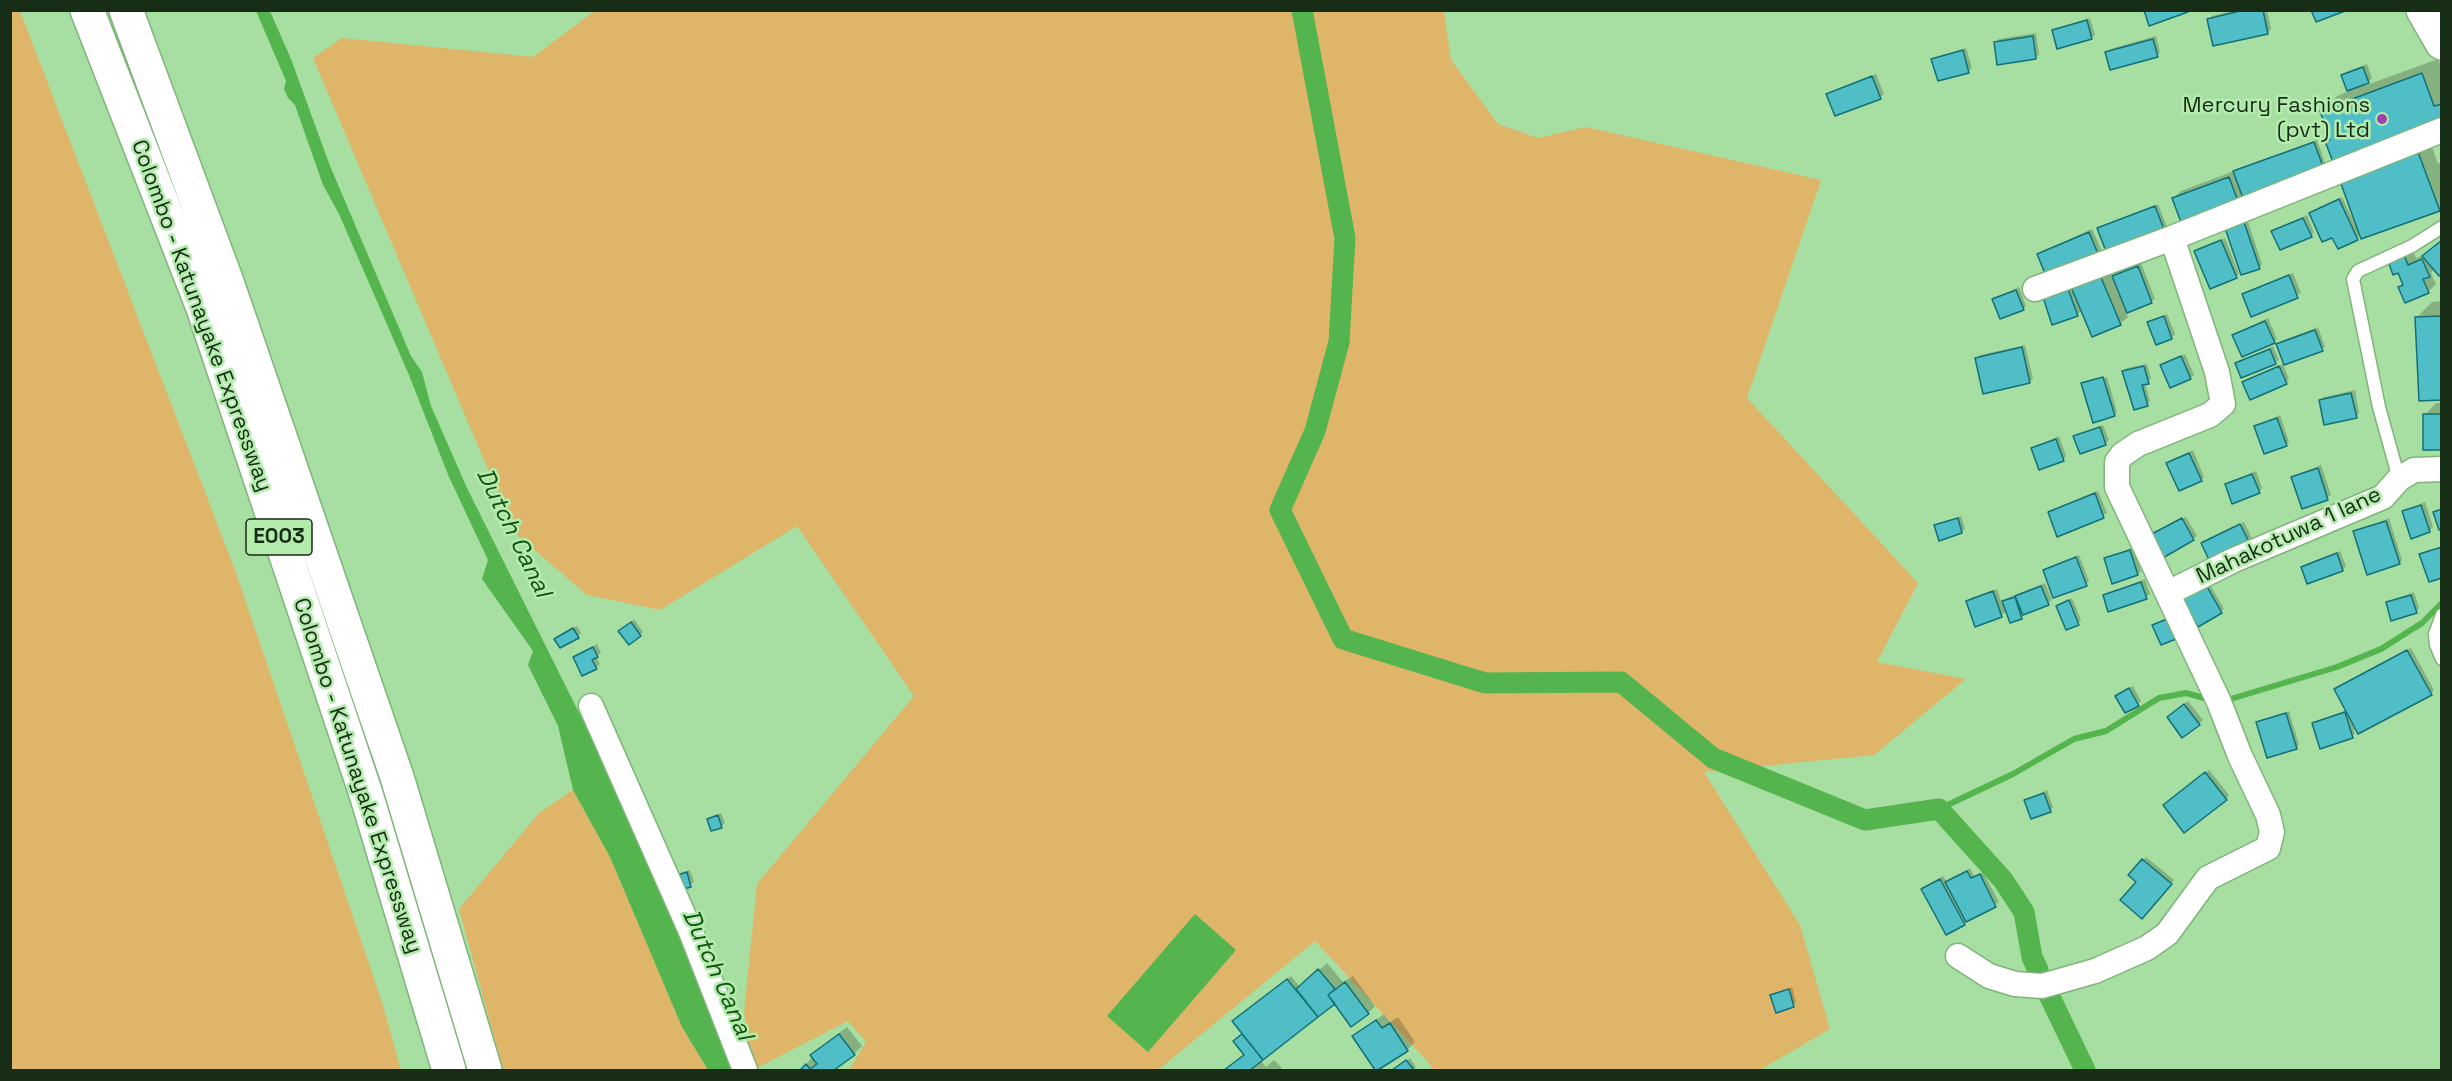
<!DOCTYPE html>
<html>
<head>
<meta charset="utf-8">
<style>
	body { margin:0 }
	#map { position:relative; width:2452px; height:1081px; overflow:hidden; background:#a7dea1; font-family:"Space Grotesk",sans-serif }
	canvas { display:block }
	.frame { position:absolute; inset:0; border:12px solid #172d15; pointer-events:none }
</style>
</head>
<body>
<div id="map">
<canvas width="2452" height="1081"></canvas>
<div class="frame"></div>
</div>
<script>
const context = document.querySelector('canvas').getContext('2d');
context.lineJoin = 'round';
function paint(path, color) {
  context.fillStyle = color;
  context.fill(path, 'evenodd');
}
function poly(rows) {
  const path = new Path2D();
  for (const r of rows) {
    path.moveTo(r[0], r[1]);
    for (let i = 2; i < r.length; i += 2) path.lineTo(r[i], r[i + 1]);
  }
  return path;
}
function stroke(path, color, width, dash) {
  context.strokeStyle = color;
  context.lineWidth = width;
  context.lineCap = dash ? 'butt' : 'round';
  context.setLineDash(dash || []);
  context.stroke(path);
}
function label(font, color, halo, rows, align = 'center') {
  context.font = font + ' "Space Grotesk",sans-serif';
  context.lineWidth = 5;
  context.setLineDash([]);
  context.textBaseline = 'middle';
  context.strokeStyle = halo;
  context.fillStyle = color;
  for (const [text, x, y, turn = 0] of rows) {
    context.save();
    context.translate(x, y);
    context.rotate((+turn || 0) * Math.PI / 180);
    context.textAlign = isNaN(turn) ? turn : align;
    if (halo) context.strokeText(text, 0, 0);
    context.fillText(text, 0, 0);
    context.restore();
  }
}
const green = poly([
	[596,10,1444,11,1451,60,1498,124,1538,138,1586,127,1821,180,1747,398,1918,583,1877,662,1966,679,1874,755,1704,772,1800,925,1830,1029,1760,1070,1432,1070,1430,1064,1315,941,1158,1070,849,1070,866,1042,848,1021,753,1070,744,1011,757,884,914,696,797,526,660,610,587,595,515,533,313,58,342,38,533,57],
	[10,11,20,11,235,570,382,1002,401,1070,11,1070],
	[573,790,610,857,682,1027,708,1070,503,1070,459,909,539,813]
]);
const water = poly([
	[256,11,270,11,291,59,330,166,411,356,422,372,431,406,467,488,600,755,738,1070,708,1070,682,1027,610,857,573,790,558,726,528,665,533,651,482,579,488,560,449,477,409,375,339,214,323,185,295,105,288,98,284,89,286,81],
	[1195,914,1236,950,1148,1052,1107,1016]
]);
const shadow = poly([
	[2236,10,2267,10,2271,29,2268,32,2209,19,2212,16],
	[2090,18,2095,35,2091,38,2053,30],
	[2036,33,2039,54,2036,58,1995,42,1999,39],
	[2156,36,2160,52,2157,55,2106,53,2110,49],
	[1966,48,1972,68,1968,71,1933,59],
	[2438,59,2442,69,2442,119,2327,142,2331,138,2322,111,2337,96,2349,91,2343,76,2346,72,2367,64,2372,78,2364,86],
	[1876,74,1884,94,1880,97,1828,94],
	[2317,140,2327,168,2183,223,2174,198,2181,191],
	[2430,141,2438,164,2442,161,2442,207,2439,210,2361,234,2357,238,2333,236,2311,214,2342,197,2355,224,2357,223,2342,181],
	[2158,204,2167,227,2164,231,2099,228],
	[2307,215,2314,232,2311,236,2273,232],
	[2247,219,2262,264,2259,268,2230,225],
	[2092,229,2101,249,2097,253,2038,254],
	[2225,238,2239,274,2236,277,2196,252],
	[2442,240,2442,272,2435,269,2431,273,2436,284,2428,292,2400,287,2404,284,2399,271,2390,262,2412,248,2416,258,2427,254],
	[2141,263,2155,299,2126,312,2128,317,2120,324,2082,310,2077,315,2045,298,2108,269,2112,278,2117,273],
	[2293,273,2301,293,2251,315,2244,295],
	[2019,287,2026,306,2023,309,1994,299],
	[2442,301,2442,398,2417,317,2432,302],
	[2167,314,2175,334,2171,338,2149,322],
	[2268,318,2277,339,2274,342,2233,335],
	[2318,327,2325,347,2283,364,2289,379,2286,383,2244,383,2285,363,2278,345,2281,341],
	[2025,345,2033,379,2029,382,1976,359,1980,355],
	[2273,346,2279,360,2275,363,2237,363],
	[2185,354,2194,375,2190,378,2162,365],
	[2147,364,2151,379,2145,383,2150,401,2147,404,2123,371,2127,368],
	[2107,377,2117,412,2114,415,2083,384],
	[2355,390,2359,413,2356,416,2320,400,2324,397],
	[2436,403,2442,403,2442,449,2425,415],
	[2280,415,2289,442,2286,445,2256,426],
	[2103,425,2109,440,2105,444,2075,437],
	[2059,436,2066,456,2063,460,2032,449],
	[2193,450,2204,477,2201,480,2168,463],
	[2321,465,2331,495,2303,507,2293,477],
	[2256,471,2262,488,2259,492,2226,484],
	[2098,491,2107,513,2058,535,2049,512],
	[2425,502,2433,527,2429,531,2404,512],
	[1961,516,1965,529,1962,532,1936,526],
	[2186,517,2197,536,2162,557,2152,536],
	[2389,518,2402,560,2399,563,2355,532],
	[2244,522,2253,541,2203,543,2206,540],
	[2442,546,2442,576,2421,555],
	[2133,547,2141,571,2137,574,2105,559],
	[2340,551,2346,566,2343,570,2308,582,2303,567,2306,564],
	[2079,555,2089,581,2086,585,2044,570],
	[2145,579,2150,594,2146,597,2104,595],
	[2208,581,2224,609,2198,625],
	[2045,583,2052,600,2048,603,2024,613,2022,618,2007,610,2002,615,1976,625,1968,602,1971,598,1997,589,2002,604,2007,598],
	[2414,592,2419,608,2416,612,2387,602],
	[2072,598,2081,620,2078,623,2058,606],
	[634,619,643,632,640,635,624,628],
	[577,626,581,633,578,636,556,639],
	[597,644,601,653,596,657,600,664,596,668,575,657],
	[2411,648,2434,690,2431,694,2353,724,2355,733,2352,737,2313,723,2347,710,2336,689,2339,686],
	[2133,686,2141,701,2138,705,2120,693],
	[2188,701,2203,720,2183,736,2172,714],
	[2289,711,2299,745,2296,748,2258,722],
	[2209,770,2229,795,2226,799,2168,802],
	[2047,790,2053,807,2050,811,2026,800],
	[721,813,725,823,721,826,709,819],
	[2146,857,2174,880,2145,914,2138,882,2130,875],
	[1970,868,1974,876,1983,872,1999,902,1964,924,1923,889,1943,876,1947,882],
	[690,870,694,882,690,885,677,874],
	[1327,963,1343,982,1353,976,1375,1006,1368,1013,1335,1002,1260,1060,1266,1067,1274,1060,1282,1068,1279,1070,1224,1070,1245,1053,1235,1042,1244,1033,1238,1018,1291,976,1300,987],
	[1792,987,1796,1002,1793,1005,1772,995],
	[1384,1014,1390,1022,1398,1017,1415,1042,1407,1050,1354,1036],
	[847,1027,862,1046,854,1054,832,1070,802,1070,819,1048],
	[1410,1058,1416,1067,1413,1070,1394,1070]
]);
const stream = poly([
	[2224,701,2337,667,2381,649,2422,623,2442,603],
	[1939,809,2013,774,2074,739,2106,731,2159,698,2186,693,2211,700]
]);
const canal = poly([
	[1302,10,1345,238,1339,342,1315,431,1280,510,1343,639,1485,683,1621,682,1713,758,1865,820,1939,809,2003,880,2024,912,2032,957,2038,970],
	[2049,995,2085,1070]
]);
const building = poly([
	[2144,10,2188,10,2188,12,2149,26,2144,10],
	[2244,10,2263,10,2268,34,2213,46,2207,19,2244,10],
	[2311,10,2345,10,2345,11,2316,22,2311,10],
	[2087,20,2092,39,2057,49,2052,30,2087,20],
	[2033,36,2036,59,1997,65,1994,42,2033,36],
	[2153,39,2158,57,2110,70,2105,52,2153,39],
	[1963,50,1969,73,1938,81,1931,59,1963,50],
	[2363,67,2369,83,2347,91,2341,75,2363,67],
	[2422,73,2434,106,2442,104,2441,122,2333,162,2325,141,2330,140,2320,111,2422,73],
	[1872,76,1881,99,1835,116,1826,94,1872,76],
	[2314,142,2325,172,2244,201,2233,171,2314,142],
	[2418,152,2440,211,2361,239,2340,181,2418,152],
	[2229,177,2239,204,2182,225,2172,198,2229,177],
	[2339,199,2358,240,2338,249,2332,238,2322,242,2309,213,2339,199],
	[2155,206,2165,232,2107,254,2097,228,2155,206],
	[2303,218,2312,237,2280,250,2271,231,2303,218],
	[2244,222,2260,269,2241,275,2225,228,2244,222],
	[2089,232,2098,254,2046,276,2037,254,2089,232],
	[2221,240,2237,278,2210,289,2194,251,2221,240],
	[2442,240,2442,274,2439,276,2422,256,2442,240],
	[2404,255,2408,265,2422,259,2430,277,2423,279,2429,293,2405,303,2398,287,2403,285,2398,273,2393,275,2388,261,2404,255],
	[2138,266,2152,303,2127,313,2112,276,2138,266],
	[2100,275,2121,325,2092,337,2071,287,2100,275],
	[2289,275,2298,298,2251,317,2242,294,2289,275],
	[2068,289,2078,316,2052,325,2043,297,2068,289],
	[2016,290,2024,310,2000,319,1992,299,2016,290],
	[2164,316,2172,339,2156,345,2147,322,2164,316],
	[2442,316,2442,400,2419,401,2415,317,2442,316],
	[2265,321,2275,343,2242,357,2232,335,2265,321],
	[2315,330,2323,351,2284,365,2276,344,2315,330],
	[2022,347,2030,383,1983,394,1975,358,2022,347],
	[2270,349,2276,364,2241,378,2235,363,2270,349],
	[2181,356,2191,379,2170,388,2160,365,2181,356],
	[2144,366,2149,384,2142,385,2148,406,2134,410,2122,371,2144,366],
	[2279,366,2287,384,2250,400,2242,382,2279,366],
	[2103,377,2115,416,2093,423,2081,383,2103,377],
	[2351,393,2357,418,2324,425,2319,400,2351,393],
	[2423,414,2442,414,2442,450,2423,450,2423,414],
	[2277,418,2287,446,2264,454,2254,426,2277,418],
	[2100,427,2106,445,2080,454,2073,436,2100,427],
	[2056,439,2064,461,2039,470,2031,448,2056,439],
	[2189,453,2202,481,2179,491,2166,463,2189,453],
	[2318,468,2328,500,2302,509,2291,477,2318,468],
	[2252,474,2260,493,2232,504,2225,484,2252,474],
	[2095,493,2104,518,2057,537,2048,512,2095,493],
	[2421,505,2430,532,2411,539,2402,511,2421,505],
	[2442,509,2442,529,2439,530,2433,512,2442,509],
	[1958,518,1962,533,1939,541,1934,525,1958,518],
	[2182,518,2194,540,2161,559,2148,536,2182,518],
	[2386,521,2400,564,2367,575,2353,531,2386,521],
	[2240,524,2251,546,2211,564,2201,543,2240,524],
	[2442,547,2442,578,2429,582,2419,554,2442,547],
	[2130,550,2138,575,2112,584,2104,558,2130,550],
	[2337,553,2343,571,2307,584,2301,567,2337,553],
	[2076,557,2087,586,2053,598,2043,570,2076,557],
	[2141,582,2147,599,2108,612,2103,595,2141,582],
	[2205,583,2222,613,2198,627,2180,597,2205,583],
	[2041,586,2049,605,2023,615,2015,596,2041,586],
	[1993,591,2002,617,1975,627,1966,601,1993,591],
	[2411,595,2417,613,2391,621,2386,602,2411,595],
	[2015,597,2022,619,2010,623,2002,601,2015,597],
	[2069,600,2079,625,2066,630,2056,606,2069,600],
	[2167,619,2176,639,2161,645,2152,625,2167,619],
	[631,622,641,636,629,645,618,631,631,622],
	[573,628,579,638,560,648,554,639,573,628],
	[593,647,598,657,592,660,597,669,582,676,573,657,593,647],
	[2407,650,2432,695,2358,734,2334,689,2407,650],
	[2129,688,2139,706,2125,713,2115,696,2129,688],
	[2184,704,2200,725,2182,738,2167,717,2184,704],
	[2345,712,2353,738,2320,749,2312,723,2345,712],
	[2286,713,2297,749,2267,758,2256,722,2286,713],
	[2205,772,2227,800,2184,833,2163,805,2205,772],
	[2044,793,2051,812,2031,819,2024,800,2044,793],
	[718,815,722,828,711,831,707,819,718,815],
	[2142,859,2172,884,2142,919,2120,900,2136,882,2128,875,2142,859],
	[1967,871,1971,878,1980,874,1996,907,1966,922,1945,882,1967,871],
	[687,872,691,887,676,891,672,877,687,872],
	[1940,879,1965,925,1946,935,1921,889,1940,879],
	[1318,969,1335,989,1328,995,1335,1004,1318,1017,1296,989,1318,969],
	[1287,979,1318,1017,1263,1060,1232,1021,1287,979],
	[1345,982,1369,1014,1351,1027,1328,995,1345,982],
	[1789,989,1794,1007,1776,1013,1770,995,1789,989],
	[1376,1020,1382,1028,1390,1023,1408,1051,1378,1070,1375,1070,1352,1036,1376,1020],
	[839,1034,855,1055,834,1070,800,1070,806,1064,810,1069,817,1064,810,1055,839,1034],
	[1242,1034,1263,1060,1250,1070,1224,1070,1244,1055,1233,1041,1242,1034],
	[1406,1060,1414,1070,1392,1070,1406,1060]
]);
const lane = poly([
	[2399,479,2379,407,2353,279,2358,271,2412,246,2442,227],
	[2442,615,2435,634,2436,645,2442,659]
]);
const street = poly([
	[2035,289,2172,238],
	[2168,593,2234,560,2383,497,2399,479,2414,470,2442,469],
	[591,706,691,932,745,1070],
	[1958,956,1989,976,2015,984,2042,986,2095,971,2147,948,2167,934,2208,878,2268,848,2272,832,2268,815,2240,756,2219,702,2117,487,2117,462,2122,455,2138,444,2210,415,2223,404,2217,372,2172,238,2442,130]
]);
const highway = poly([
	[87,10,203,308,366,794,449,1070],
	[126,10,227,282,397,777,485,1070],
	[2423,10,2442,43]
]);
const markers = [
	[2382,119,6,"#9d41ab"]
];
const shields = [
	[279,537,66]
];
const shieldNames = [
	["E003",279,537]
];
const poiNames = [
	["Mercury Fashions",2370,106],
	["(pvt) Ltd",2370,131]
];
const streetNames = [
	["Colombo - Katunayake Expressway",201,316,70],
	["Mahakotuwa 1 lane",2289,536,-25],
	["Colombo - Katunayake Expressway",357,776,72]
];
const waterNames = [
	["Dutch Canal",513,533,64],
	["Dutch Canal",717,975,66]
];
paint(green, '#dfb669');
paint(water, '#54b44d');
paint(shadow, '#0003');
stroke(stream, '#54b44d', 6);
stroke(canal, '#54b44d', 21);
paint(building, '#4fbec7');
stroke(building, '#127077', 1.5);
stroke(lane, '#7fb57a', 15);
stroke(street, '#7fb57a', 27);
stroke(highway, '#7fb57a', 36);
stroke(lane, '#fff', 12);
stroke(street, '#fff', 24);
stroke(highway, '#fff', 33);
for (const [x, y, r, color] of markers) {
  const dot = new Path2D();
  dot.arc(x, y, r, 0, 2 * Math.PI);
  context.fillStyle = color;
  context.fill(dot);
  stroke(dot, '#b4ecae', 2);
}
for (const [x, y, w] of shields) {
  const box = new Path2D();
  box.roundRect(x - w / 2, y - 18, w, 36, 4.5);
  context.fillStyle = '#b4ecae';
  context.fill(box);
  stroke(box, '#172d15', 1.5);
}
label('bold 21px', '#172d15', null, shieldNames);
label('22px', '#172d15', '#b4ecae', poiNames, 'right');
label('22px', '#172d15', '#b4ecae', streetNames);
label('italic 24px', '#12540f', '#b4ecae', waterNames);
</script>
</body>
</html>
